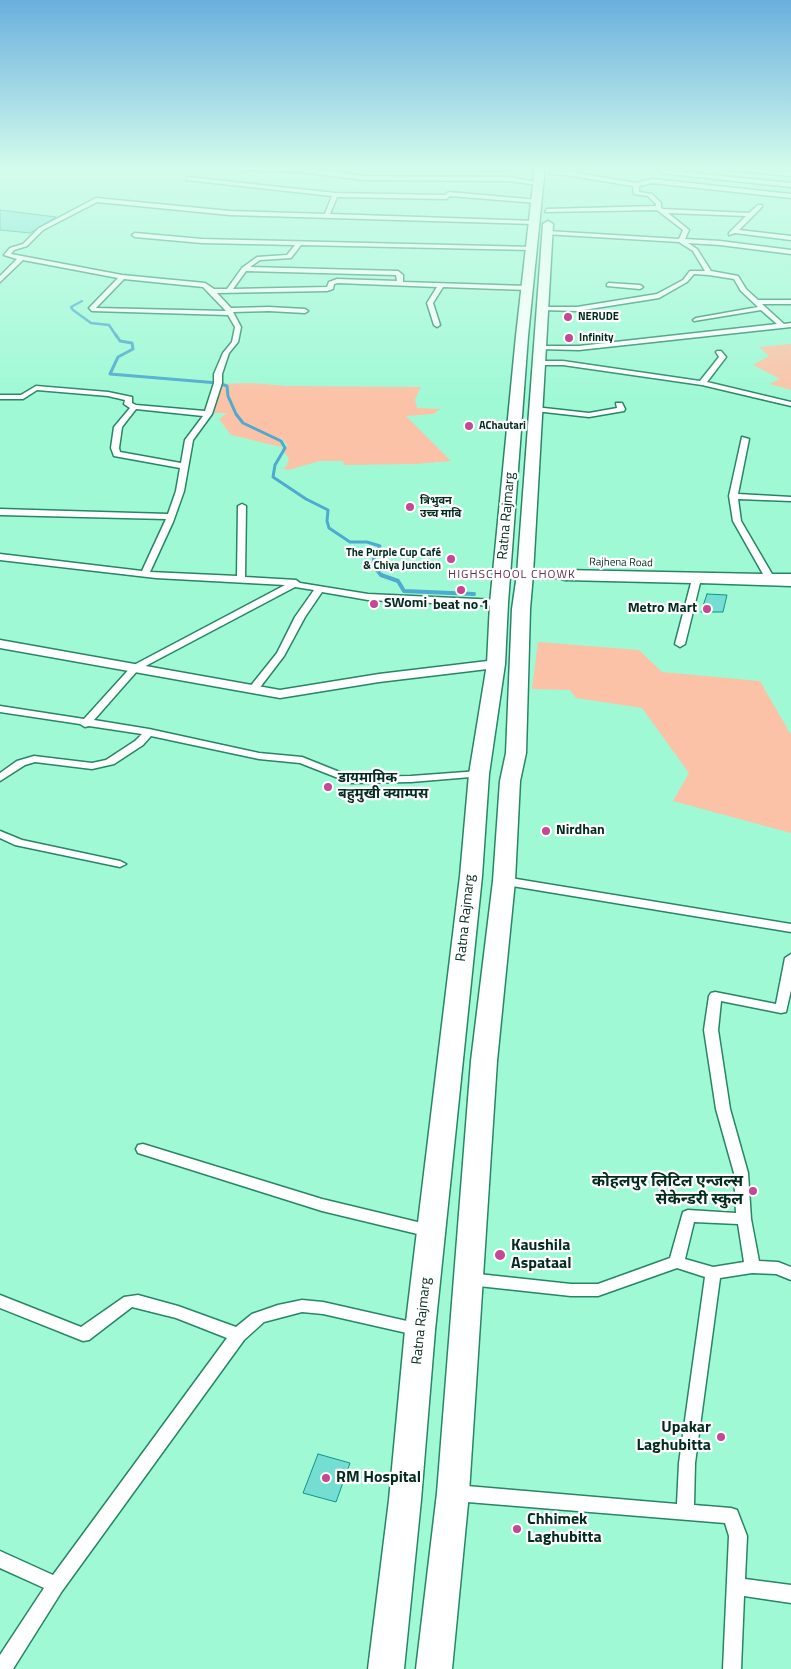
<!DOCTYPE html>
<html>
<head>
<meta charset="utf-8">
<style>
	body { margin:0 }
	canvas { display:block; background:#9ff9d5 }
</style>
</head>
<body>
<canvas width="791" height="1669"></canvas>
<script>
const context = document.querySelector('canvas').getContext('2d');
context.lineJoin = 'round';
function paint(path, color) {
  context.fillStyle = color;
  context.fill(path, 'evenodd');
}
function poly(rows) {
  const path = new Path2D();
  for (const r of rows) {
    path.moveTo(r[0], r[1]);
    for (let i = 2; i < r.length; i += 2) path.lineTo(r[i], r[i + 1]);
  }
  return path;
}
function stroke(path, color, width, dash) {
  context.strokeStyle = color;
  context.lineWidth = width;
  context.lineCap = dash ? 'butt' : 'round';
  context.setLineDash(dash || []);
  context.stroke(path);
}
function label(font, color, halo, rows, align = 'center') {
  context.font = font + ' "Titillium Web","Noto Sans Devanagari",sans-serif';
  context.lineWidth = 4.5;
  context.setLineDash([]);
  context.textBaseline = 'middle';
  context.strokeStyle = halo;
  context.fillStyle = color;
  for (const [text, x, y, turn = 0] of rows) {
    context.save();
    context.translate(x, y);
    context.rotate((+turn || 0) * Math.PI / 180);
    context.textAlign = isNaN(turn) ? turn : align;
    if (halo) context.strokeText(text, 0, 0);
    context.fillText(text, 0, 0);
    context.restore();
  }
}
const green = poly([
	[791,344,791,390,769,384,780,379,753,365,769,356,759,347],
	[252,383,288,386,421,387,415,399,417,408,441,409,433,414,406,416,451,461,416,464,344,465,343,461,320,461,288,470,283,468,287,466,289,458,281,449,288,446,281,438,281,447,231,435,219,419,227,413,212,413,219,384],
	[538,642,639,650,662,672,760,681,791,735,791,833,673,801,689,773,642,708,576,698,570,690,532,689]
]);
const streamFar2 = poly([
	[82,301,71,307,73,310,91,323,109,325,117,337]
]);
const streamFar1 = poly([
	[116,335,120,341,132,343,133,349,118,357,110,374,218,383,227,386,228,396,236,414,243,423,281,441,285,448,275,465,273,477,306,499,328,510,327,521,329,528,350,542,367,542,380,546,374,555]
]);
const stream = poly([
	[374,554,374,566,381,575,398,581,404,591,474,594]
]);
const building = poly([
	[0,210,56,217,30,233,0,230,0,210],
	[707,594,727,595,723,612,701,612,707,594],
	[318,1454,350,1463,336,1502,303,1493,318,1454]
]);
const street = poly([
	[237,167,299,168,365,176,508,177,542,183,539,185,508,181,365,180,299,172,235,170,237,167],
	[717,167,791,172,791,176,720,169,717,167],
	[662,170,791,183,791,187,660,173,662,170],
	[552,171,566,171,636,183,652,179,791,194,791,198,652,183,639,186,639,192,652,194,661,203,661,208,663,209,749,213,758,205,762,205,762,207,739,230,791,236,791,240,735,233,729,235,729,233,746,216,668,213,689,230,685,239,720,241,791,250,791,254,720,245,688,243,697,249,711,271,738,276,746,289,758,300,791,300,791,304,762,304,784,324,791,323,791,327,579,350,538,349,538,347,540,346,579,346,777,324,761,310,694,321,693,320,696,318,758,307,741,291,734,279,709,275,694,274,687,282,659,298,577,311,541,310,540,309,543,307,577,307,657,294,683,280,690,271,705,271,693,251,679,242,545,234,545,232,547,231,679,239,683,230,657,210,545,212,547,209,656,206,656,204,648,196,634,194,633,186,566,175,550,174,552,171],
	[188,177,335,193,445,195,449,192,539,200,537,203,450,196,446,199,337,197,330,214,536,221,534,224,230,215,97,202,43,230,27,246,14,250,11,254,122,275,205,283,214,289,227,289,242,268,257,257,287,255,295,245,202,243,135,237,132,235,135,233,202,239,533,247,533,249,531,250,301,245,291,258,260,260,250,267,398,271,403,275,403,282,527,286,530,288,527,290,443,287,433,303,440,325,437,327,434,325,427,303,437,287,338,283,334,284,333,289,327,291,217,293,231,308,269,307,305,309,308,311,305,313,269,311,233,312,241,327,238,342,229,353,222,374,222,383,212,414,193,440,184,491,173,522,150,572,237,576,238,506,242,504,246,506,245,577,296,580,300,583,368,594,499,600,504,603,499,606,368,600,322,592,305,617,284,656,258,690,250,690,249,688,277,653,295,617,314,590,295,587,138,670,94,720,149,729,259,753,302,757,352,777,411,776,479,771,484,774,483,776,411,782,351,783,300,763,259,759,151,736,143,745,114,764,92,769,35,762,25,765,0,781,0,773,17,761,34,756,92,763,106,760,135,741,142,734,89,726,85,727,80,724,0,712,0,706,84,719,132,666,285,585,156,578,0,560,0,554,142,571,166,519,0,515,0,509,168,514,176,491,180,468,114,456,111,448,114,427,130,408,124,404,125,400,108,396,37,390,23,399,0,399,0,395,21,395,36,386,108,392,132,397,132,403,136,405,205,411,214,383,214,374,223,353,232,342,235,327,228,315,92,311,89,308,90,307,118,278,23,260,0,282,0,276,17,259,4,255,10,248,23,244,39,228,96,198,230,211,325,214,332,196,186,180,188,177],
	[246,271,396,275,397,281,337,279,329,282,327,287,233,289,246,271],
	[124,279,203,287,226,311,96,308,124,279],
	[136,409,203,416,185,440,181,463,120,452,119,448,122,427,136,409],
	[609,283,640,285,643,287,640,289,607,286,607,284,609,283],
	[717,351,721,351,726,357,707,382,791,402,791,406,702,385,563,365,538,365,534,363,538,361,563,361,700,381,719,357,716,352,717,351],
	[616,403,622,403,625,409,624,411,589,417,535,411,531,409,535,407,589,413,617,408,616,403],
	[742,437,749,439,738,494,791,497,791,501,738,499,741,521,772,574,791,574,791,580,717,578,791,580,791,586,700,583,685,644,680,647,675,644,691,583,565,580,559,578,525,577,521,574,525,571,559,572,563,570,763,574,733,521,729,496,742,437],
	[0,831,22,840,120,861,126,864,120,867,15,845,0,838,0,831],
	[504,877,791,924,791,932,500,884,498,881,504,877],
	[791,954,791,990,786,1012,781,1013,721,1001,718,1030,730,1109,748,1173,751,1219,759,1261,778,1262,791,1267,791,1280,776,1274,752,1273,720,1278,695,1463,694,1505,731,1508,737,1510,747,1536,745,1579,791,1585,791,1603,744,1596,741,1669,723,1669,729,1536,725,1523,455,1501,449,1498,446,1493,449,1488,455,1485,677,1504,679,1463,705,1277,677,1268,598,1296,571,1296,469,1285,464,1283,461,1279,464,1275,469,1273,571,1284,598,1284,670,1258,683,1212,688,1210,736,1213,734,1173,716,1109,704,1030,709,996,711,993,715,992,776,1004,785,958,791,954],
	[694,1222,738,1224,744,1262,713,1267,685,1259,694,1222],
	[143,1144,322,1199,430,1225,435,1227,437,1231,435,1235,430,1237,322,1211,138,1153,136,1149,138,1145,143,1144],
	[0,1295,81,1327,124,1297,138,1295,178,1306,236,1327,252,1314,278,1305,302,1300,323,1302,420,1324,426,1325,428,1330,426,1335,420,1336,323,1314,302,1312,264,1322,244,1340,62,1591,13,1669,0,1669,0,1655,44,1588,0,1568,0,1551,53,1575,227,1338,176,1318,132,1307,89,1340,83,1341,0,1308,0,1295]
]);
const secondary = poly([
	[0,640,280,690,379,674,496,660,503,664,496,668,379,682,280,698,0,648,0,640]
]);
const highway = poly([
	[535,167,545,167,528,336,508,603,505,664,489,774,482,876,435,1330,421,1500,404,1669,368,1669,389,1500,405,1330,460,876,469,774,487,664,490,603,516,336,535,167],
	[548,221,553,224,533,574,530,609,526,753,520,781,515,881,497,1061,469,1493,452,1669,416,1669,437,1493,471,1061,493,881,500,781,506,753,512,609,517,574,543,224,548,221]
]);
const markers = [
	[568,317,5,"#c64794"],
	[569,338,5,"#c64794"],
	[469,426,5,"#c64794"],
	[410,507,5,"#c64794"],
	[451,559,5,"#c64794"],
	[461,590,5,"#c64794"],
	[374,604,5,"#c64794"],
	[707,609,5,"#c64794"],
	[328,787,5,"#c64794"],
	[546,831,5,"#c64794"],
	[753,1191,5,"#c64794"],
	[500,1255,6,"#c64794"],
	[721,1437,5,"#c64794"],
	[326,1478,5,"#c64794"],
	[517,1529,5,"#c64794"]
];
const farPoinames = [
	["NERUDE",578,317],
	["Infinity",579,338],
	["AChautari",479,426],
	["त्रिभुवन",420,501],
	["उच्च माबि",420,514],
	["The Purple Cup Café",441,553,"right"],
	["& Chiya Junction",441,566,"right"]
];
const farStreetnames = [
	["Rajhena Road",621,563,1]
];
const farNeighbourhoodnames = [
	["HIGHSCHOOL CHOWK",512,575]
];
const streetNames = [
	["Ratna Rajmarg",507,516,-85],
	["Ratna Rajmarg",466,918,-84],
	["Ratna Rajmarg",422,1321,-84]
];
const poiNames = [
	["SWomi",384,604],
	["beat no 1",461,606,"center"],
	["Metro Mart",697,609,"right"],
	["डायमामिक",338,779],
	["बहुमुखी क्याम्पस",338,795],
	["Nirdhan",556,831]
];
const nearPoinames = [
	["कोहलपुर लिटिल एन्जल्स",743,1182,"right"],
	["सेकेन्डरी स्कुल",743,1200,"right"],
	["Kaushila",511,1246],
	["Aspataal",511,1264],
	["Upakar",711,1428,"right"],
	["Laghubitta",711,1446,"right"],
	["RM Hospital",336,1478],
	["Chhimek",527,1520],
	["Laghubitta",527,1538]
];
paint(green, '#fcc2a7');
stroke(streamFar2, '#4eaace', 2.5);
stroke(streamFar1, '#4eaace', 3);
stroke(stream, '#4eaace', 4);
paint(building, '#74ded3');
stroke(building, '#149288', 1);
stroke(street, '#278666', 3);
stroke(secondary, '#278666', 3);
stroke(highway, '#278666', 3);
paint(street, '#fff');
paint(secondary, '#fff');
paint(highway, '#fff');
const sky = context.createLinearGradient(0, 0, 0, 401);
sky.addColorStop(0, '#6ab0de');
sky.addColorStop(0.42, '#d4fcec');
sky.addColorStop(1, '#d4fcec00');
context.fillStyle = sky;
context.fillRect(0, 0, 791, 401);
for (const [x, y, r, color] of markers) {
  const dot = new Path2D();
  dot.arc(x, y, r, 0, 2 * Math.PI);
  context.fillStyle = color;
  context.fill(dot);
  stroke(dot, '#fff', 2);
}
label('bold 11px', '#032b1e', '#fff', farPoinames, 'left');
label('11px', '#032b1e', '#fff', farStreetnames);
context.letterSpacing = '1px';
label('12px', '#6a2c50', '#fff', farNeighbourhoodnames);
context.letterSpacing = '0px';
label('14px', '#032b1e', '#fff', streetNames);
label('bold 14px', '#032b1e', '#fff', poiNames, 'left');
label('bold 16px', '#032b1e', '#fff', nearPoinames, 'left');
</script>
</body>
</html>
